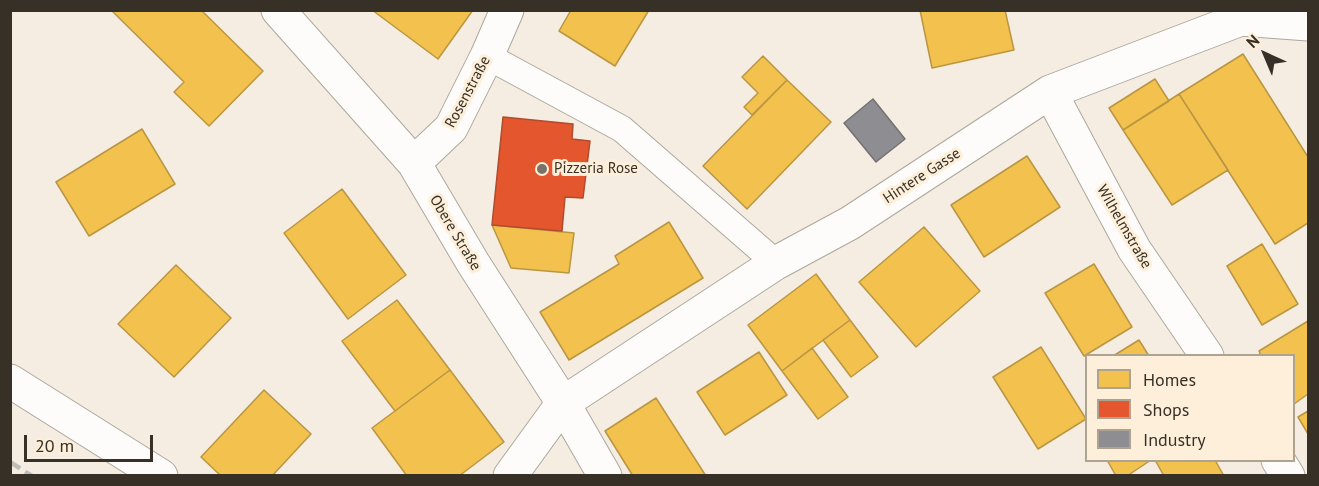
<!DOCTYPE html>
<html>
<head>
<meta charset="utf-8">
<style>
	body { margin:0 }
	#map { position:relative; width:1319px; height:486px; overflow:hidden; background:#f5ede1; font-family:"PT Sans",sans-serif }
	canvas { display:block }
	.frame { position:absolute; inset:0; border:12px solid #373026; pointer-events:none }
	.legend { position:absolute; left:1085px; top:354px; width:210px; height:108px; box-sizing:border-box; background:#fdefd9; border:2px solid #aea391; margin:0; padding:8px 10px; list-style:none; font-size:18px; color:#373026 }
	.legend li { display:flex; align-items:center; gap:12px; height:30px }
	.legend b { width:30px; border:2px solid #aea391 }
	.north { position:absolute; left:1235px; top:24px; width:60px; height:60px; -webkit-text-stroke:4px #fdefd9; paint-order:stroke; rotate:316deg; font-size:16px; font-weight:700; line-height:24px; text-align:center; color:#373026 }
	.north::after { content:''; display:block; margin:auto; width:21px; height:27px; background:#373026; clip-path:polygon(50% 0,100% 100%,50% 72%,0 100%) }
	.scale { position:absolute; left:24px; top:435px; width:129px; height:27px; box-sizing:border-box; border:3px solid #373026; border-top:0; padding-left:8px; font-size:18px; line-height:21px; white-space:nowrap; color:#373026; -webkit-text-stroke:4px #fdefd9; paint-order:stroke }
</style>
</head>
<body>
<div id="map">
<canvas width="1319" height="486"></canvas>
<div class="frame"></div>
<ul class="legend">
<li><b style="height:16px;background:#f2c14e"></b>Homes</li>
<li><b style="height:16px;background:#e4572e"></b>Shops</li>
<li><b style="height:16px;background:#8d8d92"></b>Industry</li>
</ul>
<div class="north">N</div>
<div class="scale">20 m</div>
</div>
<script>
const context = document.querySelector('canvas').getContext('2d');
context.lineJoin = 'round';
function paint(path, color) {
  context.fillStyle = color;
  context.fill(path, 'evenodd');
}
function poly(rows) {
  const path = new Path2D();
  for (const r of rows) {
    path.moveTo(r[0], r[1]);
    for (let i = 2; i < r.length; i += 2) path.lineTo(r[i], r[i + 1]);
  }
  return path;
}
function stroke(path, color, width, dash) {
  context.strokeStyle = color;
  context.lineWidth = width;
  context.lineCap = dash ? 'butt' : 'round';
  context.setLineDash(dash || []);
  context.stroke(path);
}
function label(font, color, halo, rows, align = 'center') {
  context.font = font + ' "PT Sans",sans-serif';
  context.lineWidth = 6;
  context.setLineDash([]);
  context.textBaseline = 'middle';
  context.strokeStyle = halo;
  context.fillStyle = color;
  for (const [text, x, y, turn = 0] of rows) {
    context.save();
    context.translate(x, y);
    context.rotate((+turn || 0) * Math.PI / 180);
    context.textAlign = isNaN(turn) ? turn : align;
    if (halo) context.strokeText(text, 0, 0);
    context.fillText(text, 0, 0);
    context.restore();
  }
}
const homes = poly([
	[111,10,201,10,263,71,209,126,174,92,184,82,111,10],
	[372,10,473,10,438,59,372,10],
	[571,10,649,10,615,66,559,31,571,10],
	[920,10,1005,10,1014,50,932,68,920,10],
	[1243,54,1308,157,1308,223,1275,244,1179,94,1243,54],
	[763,56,787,80,752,115,744,107,758,93,742,77,763,56],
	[1155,79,1169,101,1123,130,1109,108,1155,79],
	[787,80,831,122,747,209,703,166,787,80],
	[1179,94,1228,170,1172,205,1123,130,1179,94],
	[142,129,175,184,89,236,56,182,142,129],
	[1027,156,1060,207,984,257,951,205,1027,156],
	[342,189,406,275,348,319,284,233,342,189],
	[669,222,703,278,569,360,540,312,619,264,615,256,669,222],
	[492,225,574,233,569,273,511,268,492,225],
	[924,227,980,291,916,347,859,282,924,227],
	[1262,244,1298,304,1262,325,1227,266,1262,244],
	[1094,264,1132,327,1084,356,1045,293,1094,264],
	[176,265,231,318,174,377,118,324,176,265],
	[816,274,850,320,782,371,748,325,816,274],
	[397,300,450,370,395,411,342,341,397,300],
	[850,320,878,357,851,377,823,340,850,320],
	[1308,321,1308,394,1294,404,1294,356,1261,356,1259,351,1308,321],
	[1139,340,1149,356,1113,356,1139,340],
	[1041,347,1086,419,1038,449,993,377,1041,347],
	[812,348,848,397,818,419,782,371,812,348],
	[759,352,787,395,725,435,697,392,759,352],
	[450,370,504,442,459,476,407,476,372,428,450,370],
	[264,390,311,434,272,476,221,476,201,457,264,390],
	[656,398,706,476,633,476,605,431,656,398],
	[1308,411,1308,434,1298,417,1308,411],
	[1107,460,1151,460,1127,476,1116,476,1107,460],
	[1155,460,1215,460,1224,476,1164,476,1155,460]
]);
const shops = poly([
	[503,117,573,124,572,139,590,141,583,198,565,197,562,231,492,225,503,117]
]);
const industry = poly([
	[873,99,905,139,876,162,844,123,873,99]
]);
const lane = poly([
	[487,56,622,129,776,263]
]);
const street = poly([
	[278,10,414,163,473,263,563,403,605,476],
	[1050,92,1134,249,1207,356],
	[414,163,451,128,487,56,507,10],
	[10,381,161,476],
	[1278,460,1288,476],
	[510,476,563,403,776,263,850,223,1050,92,1241,19,1308,24]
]);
const rail = poly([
	[10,462,32,476]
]);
const markers = [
	[542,169,6,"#7a7267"]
];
const streetNames = [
	["Rosenstraße",468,92,-62],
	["Hintere Gasse",922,176,-33],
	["Wilhelmstraße",1124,227,60],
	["Obere Straße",455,233,59]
];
const poiNames = [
	["Pizzeria Rose",554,169]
];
paint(homes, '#f2c14e');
stroke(homes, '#ba9642', 1.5);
paint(shops, '#e4572e');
stroke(shops, '#b04b2c', 1.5);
paint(industry, '#8d8d92');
stroke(industry, '#737172', 1.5);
stroke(lane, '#ada79d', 28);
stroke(street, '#ada79d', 35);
stroke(lane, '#fefcfa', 26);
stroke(street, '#fefcfa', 33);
stroke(rail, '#bfbdb9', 4.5, [12, 6]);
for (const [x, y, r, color] of markers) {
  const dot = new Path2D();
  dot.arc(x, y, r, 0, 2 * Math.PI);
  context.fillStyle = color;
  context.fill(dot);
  stroke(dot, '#fdefd9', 2);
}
label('15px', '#373026', '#fdefd9', streetNames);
label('15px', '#373026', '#fdefd9', poiNames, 'left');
</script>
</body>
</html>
